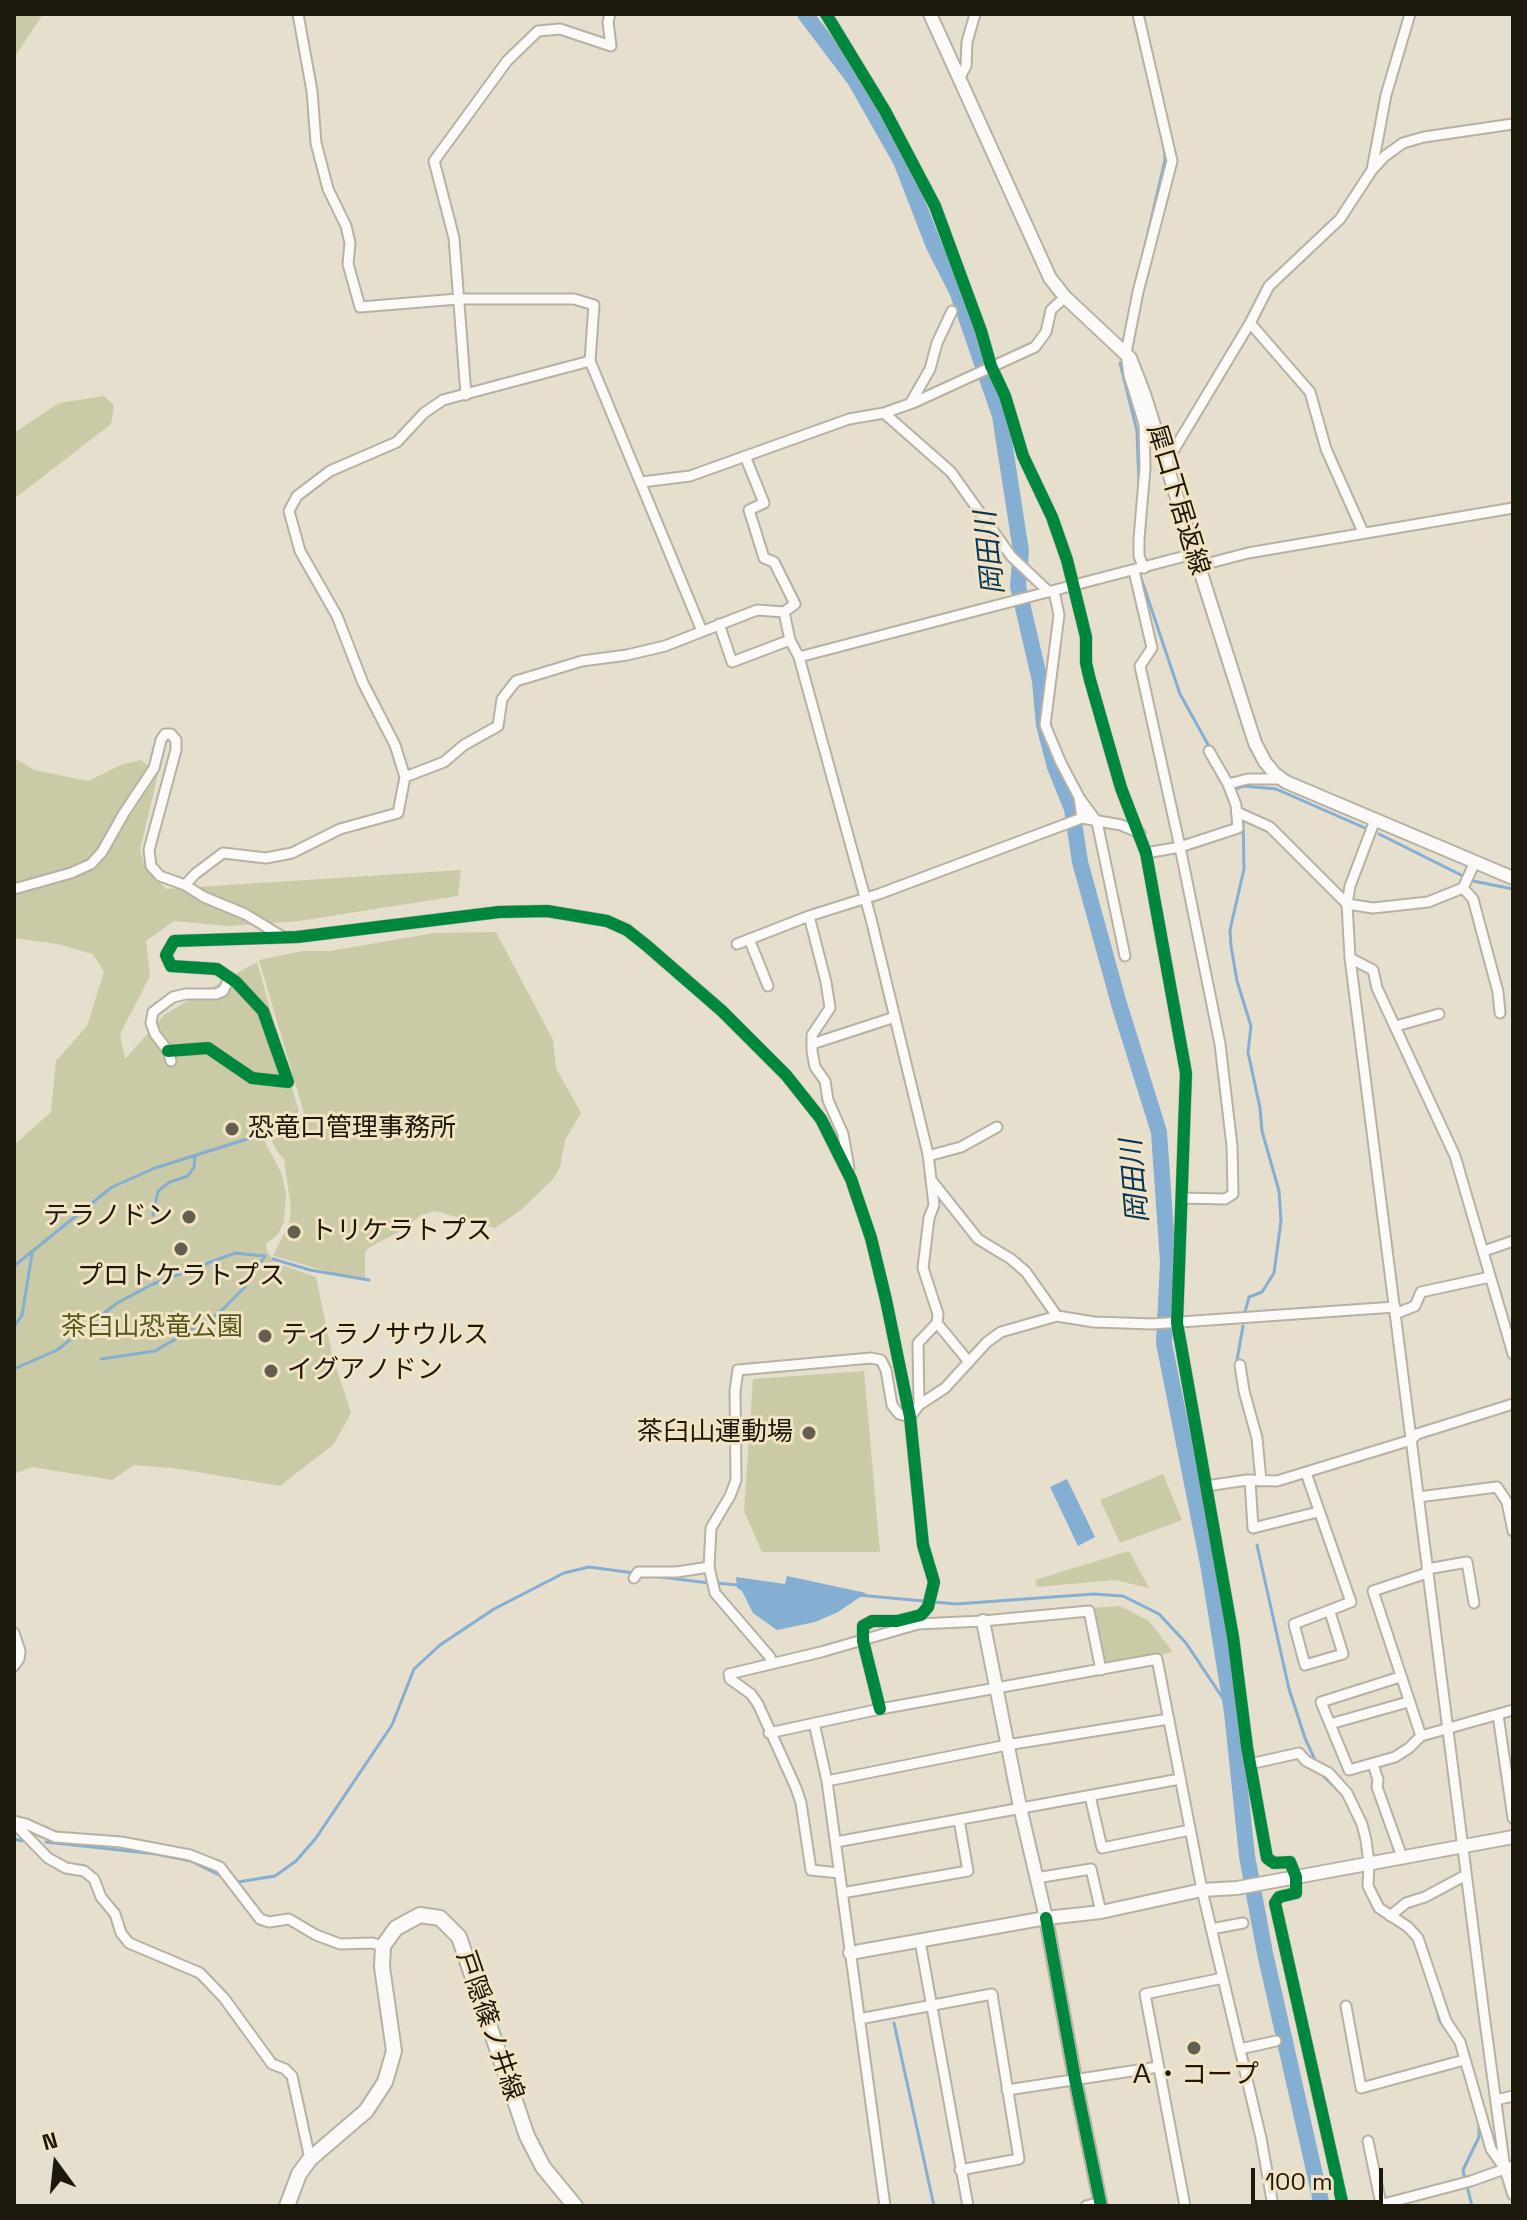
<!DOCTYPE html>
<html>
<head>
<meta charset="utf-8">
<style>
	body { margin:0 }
	#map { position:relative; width:1527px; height:2220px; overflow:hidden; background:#e6dfce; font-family:"Space Grotesk",sans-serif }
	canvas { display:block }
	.frame { position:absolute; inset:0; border:16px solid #1d180c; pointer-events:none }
	.north { position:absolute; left:16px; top:2124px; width:80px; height:80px; -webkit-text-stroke:6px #f1e3c3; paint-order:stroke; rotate:345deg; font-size:22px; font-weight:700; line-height:32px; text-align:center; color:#1d180c }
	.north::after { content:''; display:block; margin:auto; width:28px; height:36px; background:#1d180c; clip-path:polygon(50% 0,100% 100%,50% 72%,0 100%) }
	.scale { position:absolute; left:1251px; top:2168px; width:132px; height:36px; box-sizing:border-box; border:4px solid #1d180c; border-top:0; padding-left:10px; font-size:24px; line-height:28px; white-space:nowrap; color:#1d180c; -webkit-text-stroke:6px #f1e3c3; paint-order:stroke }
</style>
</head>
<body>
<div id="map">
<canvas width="1527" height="2220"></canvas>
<div class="frame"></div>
<div class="north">N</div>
<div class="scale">100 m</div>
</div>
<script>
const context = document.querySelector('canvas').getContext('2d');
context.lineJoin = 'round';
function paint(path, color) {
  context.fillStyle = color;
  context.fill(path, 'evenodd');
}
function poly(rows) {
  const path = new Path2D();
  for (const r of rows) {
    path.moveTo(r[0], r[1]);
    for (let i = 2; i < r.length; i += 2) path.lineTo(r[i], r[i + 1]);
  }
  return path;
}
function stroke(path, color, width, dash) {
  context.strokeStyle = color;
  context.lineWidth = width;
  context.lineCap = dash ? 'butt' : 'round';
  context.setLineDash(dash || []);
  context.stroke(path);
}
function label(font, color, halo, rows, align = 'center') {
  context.font = font + ' "Space Grotesk","Noto Sans JP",sans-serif';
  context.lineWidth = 6;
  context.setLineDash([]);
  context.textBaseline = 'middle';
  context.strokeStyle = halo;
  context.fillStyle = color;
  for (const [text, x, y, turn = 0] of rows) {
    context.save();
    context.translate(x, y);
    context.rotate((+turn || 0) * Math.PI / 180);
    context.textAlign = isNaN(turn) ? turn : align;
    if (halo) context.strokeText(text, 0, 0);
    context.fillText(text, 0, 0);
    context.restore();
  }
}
const green = poly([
	[14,14,43,14,14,58],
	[104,396,114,405,111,424,14,499,14,433,59,403],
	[14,758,34,770,88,781,121,765,141,760,158,774,140,850,145,867,166,889,461,870,458,896,299,921,230,926,174,921,146,941,150,976,120,1034,125,1059,165,1014,257,962,299,1112,257,1127,281,1172,286,1193,284,1222,278,1234,266,1244,267,1251,274,1262,316,1277,332,1354,351,1413,334,1444,280,1486,180,1469,134,1465,112,1480,32,1467,14,1474,14,1145,51,1112,56,1061,87,1026,104,972,93,954,57,944,14,938],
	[496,932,553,1040,556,1068,581,1113,565,1140,560,1167,553,1179,521,1210,495,1228,435,1211,421,1215,399,1232,368,1248,365,1254,365,1278,333,1273,273,1256,289,1223,291,1209,284,1159,276,1150,267,1129,304,1113,259,960,303,951,330,951,434,933],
	[864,1371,880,1552,762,1552,744,1511,753,1379],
	[1163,1474,1182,1520,1120,1543,1100,1500],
	[1129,1551,1149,1588,1115,1580,1037,1587,1035,1580],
	[1120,1606,1149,1621,1173,1652,1108,1665,1103,1662,1091,1608]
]);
const water = poly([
	[1067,1479,1095,1537,1078,1546,1050,1487],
	[787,1576,866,1593,838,1612,815,1622,777,1630,753,1613,742,1591,737,1588,736,1577,785,1584]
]);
const stream = poly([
	[1133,14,1145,64],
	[1140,267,1165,160,1164,146],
	[1120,363,1137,431,1139,485],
	[1139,572,1180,694,1211,750],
	[1235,789,1244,786,1276,789,1365,828],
	[1243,817,1244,869,1230,930,1231,946,1237,981,1251,1026,1248,1052,1260,1108,1262,1131,1279,1191,1281,1221,1274,1273,1262,1292,1249,1297,1245,1312],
	[1379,834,1473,881,1513,889],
	[153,1215,158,1191,170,1182,188,1176,194,1167,195,1156],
	[273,1259,310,1270,369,1280],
	[14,1266,112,1187,155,1168,260,1135],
	[14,1327,22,1315,32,1254],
	[1236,1366,1243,1326],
	[14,1369,57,1350,117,1303,153,1284,235,1253,265,1256,245,1287,218,1314,155,1351,101,1359],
	[1257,1545,1289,1689,1305,1738,1316,1762],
	[653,1576,709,1583],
	[717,1583,737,1585],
	[858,1595,956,1604,1094,1594,1123,1596,1159,1614,1186,1643,1232,1712],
	[1320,1773,1341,1793],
	[14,1839,22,1841],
	[46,1842,156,1854,191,1861,223,1877],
	[238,1882,275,1876,296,1861,316,1838,392,1725,414,1669,440,1645,494,1609,564,1573,589,1567,634,1573],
	[1365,1890,1374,1908],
	[1434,2000,1440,2021,1451,2036],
	[894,2023,934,2206],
	[1465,2179,1463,2170,1479,2137,1479,2123],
	[1467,2186,1472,2206]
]);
const river = poly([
	[805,14,855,80,901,161,934,246,957,291,1000,416,1021,551,1018,586,1040,681,1044,725,1055,767,1072,809,1080,862,1119,1004,1159,1132,1168,1262,1164,1343,1208,1564,1232,1712,1247,1856,1265,1953,1322,2206]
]);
const street = poly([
	[298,14,312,91,316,143,328,189,346,226,350,243,348,264,360,307,458,299,574,299,594,305,590,361,702,631],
	[826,14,885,111,935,206,981,331,991,366,1005,396,1023,456,1052,517,1067,560,1086,637,1086,663,1090,680,1121,788,1146,853,1186,1073,1177,1323,1233,1637,1247,1747,1267,1858,1274,1863,1290,1862,1296,1877,1296,1893,1279,1897,1275,1903,1343,2206],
	[1138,14,1172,161,1138,292,1126,353,1129,375,1144,424,1145,468,1139,539,1139,556,1144,568],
	[960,77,966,66,967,42,975,14],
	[1372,170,1386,95,1410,14],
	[1250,323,1310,392,1326,449,1363,532],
	[466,395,454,238,434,161,507,61,538,31,560,29,611,46,608,22,610,14],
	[910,404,930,369,937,343,952,311],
	[884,413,951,472,1011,556,1049,592],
	[1166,463,1250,323,1269,286,1340,219,1372,170,1385,156,1403,143,1424,137,1513,124],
	[642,482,690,476,849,419,884,413,915,402,1035,347,1046,332,1051,310,1065,297],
	[1198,566,1248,553,1513,508],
	[1134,571,1152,648,1140,666,1180,847,1220,1044,1232,1146,1233,1194,1225,1199,1182,1198],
	[1054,591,1059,615,1045,725,1061,763,1079,797,1082,818],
	[784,612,790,640,799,657,871,919,928,1154,934,1205,929,1218,923,1268,938,1314,937,1323,969,1362],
	[719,624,732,662,790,640],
	[799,657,1193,554],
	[405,777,444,762,464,745,498,726,502,699,516,681,582,661,627,655,665,646,757,610,784,612,795,604,774,562,764,558,749,510,764,503,745,456],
	[1228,784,1248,779,1282,779],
	[1081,800,1097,822,1125,956],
	[1237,812,1270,827,1347,904,1373,908,1428,902,1463,888,1475,862],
	[1375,820,1350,886,1347,904,1350,958,1484,2014,1505,2169,1513,2195],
	[1146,853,1180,847,1238,828,1236,805,1228,784,1209,751],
	[185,885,195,874,223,853,266,858,292,853,340,829,398,813,405,777,395,745,363,683,337,616,300,551,289,511,297,496,330,471,397,442,424,413,443,400,590,361],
	[1463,888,1473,899,1498,992,1500,1013],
	[14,889,71,873,91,864,102,852,124,813,154,768,161,740,165,734,171,734,176,740,176,750,149,850,151,866,160,876,185,885,204,897,245,914,283,937],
	[749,939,768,986],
	[737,944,809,916],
	[1350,958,1373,970,1377,988,1455,1156,1513,1354],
	[1396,1026,1439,1014],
	[812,1044,895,1017],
	[168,1051,208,1048,252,1078,288,1082,263,1011,236,982,217,969,171,966,166,955,174,941,297,937,499,912,547,911,607,921,627,930,646,945,722,1011,786,1075,821,1119,851,1179,871,1238,886,1300,910,1417,923,1545,934,1582,928,1607,921,1615,897,1621,872,1621,863,1626,863,1641,880,1709],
	[171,1061,168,1051,155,1034,151,1023,153,1012,173,997,186,994,216,994,223,991,229,979],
	[928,1156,961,1147,997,1127],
	[849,1168,843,1134,828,1100,825,1081,815,1067,812,1051,812,1035,830,1008,826,982,809,916,879,894,1082,818,1121,825,1140,833],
	[932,1181,978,1239,1011,1259,1026,1272,1057,1316],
	[1484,1251,1513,1241],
	[1395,1314,1415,1306,1421,1292,1490,1277],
	[1240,1365,1244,1391,1257,1438,1261,1481],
	[919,1405,918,1343,937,1323],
	[910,1417,919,1405,945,1388,987,1342,1001,1332,1057,1316,1094,1322,1152,1324,1395,1307],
	[1306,1473,1351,1602,1294,1624,1305,1665,1343,1654,1330,1612],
	[1250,1480,1253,1528,1318,1512],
	[1206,1486,1247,1480,1277,1481,1411,1440,1417,1434,1513,1404],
	[1418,1497,1497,1487,1507,1502,1513,1531],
	[709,1567,715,1593,770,1657,772,1664],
	[1427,1569,1467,1562,1474,1603],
	[1427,1573,1373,1591,1421,1736,1513,1710],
	[634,1578,638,1572,677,1572,709,1567,711,1528,730,1496,736,1480,735,1391,738,1370,871,1358,881,1360,886,1370,892,1405,899,1414,910,1417],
	[14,1633,20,1651,19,1659,14,1666],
	[1400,1677,1321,1702,1330,1724,1408,1702],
	[1498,1715,1513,1818],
	[814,1723,827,1781,885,2206],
	[1330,1724,1349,1770,1395,1757,1409,1748,1421,1736],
	[769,1733,880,1709,1157,1659,1202,1890,1261,2138,1273,2206],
	[1250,1764,1299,1753,1306,1761,1329,1773,1347,1793,1362,1824,1366,1840,1369,1863,1368,1886,1379,1908,1408,1927,1418,1938,1446,2021,1460,2042,1491,2149,1503,2166],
	[1373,1764,1378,1780,1377,1787,1402,1857],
	[827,1781,1007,1745,1169,1719],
	[1090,1796,1102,1848,1190,1830],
	[14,1821,26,1824,55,1837,121,1842,190,1855,220,1867,260,1919,269,1922,289,1919,316,1935,340,1944,372,1943,383,1946],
	[14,1823,48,1858,66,1868,84,1871,94,1879,101,1897,115,1914,121,1933,129,1943,200,1973,224,1998,272,2064,285,2069,292,2076,310,2159],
	[836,1842,1180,1779],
	[839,1873,811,1870,801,1803,796,1788,758,1704,751,1694,730,1679,729,1674,821,1652,918,1624,983,1621,1089,1611,1101,1670],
	[1036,1878,1091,1869,1101,1912],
	[842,1893,968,1871,959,1820],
	[1390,1916,1406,1903,1425,1897,1466,1875],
	[1211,1929,1243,1923],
	[920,1941,968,2206],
	[1346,2006,1361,2088,1464,2060],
	[859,2019,992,1994,1019,2159,960,2170],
	[1240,2049,1276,2041],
	[1007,2090,1158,2067],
	[1496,2100,1513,2096],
	[1368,2141,1381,2204],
	[1086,2206,1101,2202],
	[1185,2206,1145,1994,1223,1978],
	[1376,2206,1471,2181,1513,2166]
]);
const secondary = poly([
	[930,14,1050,278,1065,297,1130,358,1144,394,1255,743,1265,762,1275,774,1286,782,1513,878],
	[983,1621,1020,1807,1046,1918,1075,2079,1101,2206],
	[850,1953,1046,1918,1101,1912,1202,1890,1237,1888,1513,1837]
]);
const primary = poly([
	[287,2206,299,2174,310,2159,366,2111,385,2082,394,2051,382,1967,383,1946,396,1928,420,1915,440,1918,459,1937,527,2136,543,2167,575,2206]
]);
const cycleway = poly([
	[826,14,885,111,935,206,981,331,991,366,1005,396,1023,456,1052,517,1067,560,1086,637,1086,663,1090,680,1121,788,1146,853,1186,1073,1177,1323,1233,1637,1247,1747,1267,1858,1274,1863,1290,1862,1296,1877,1296,1893,1279,1897,1275,1903,1343,2206],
	[168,1051,208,1048,252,1078,288,1082,263,1011,236,982,217,969,171,966,166,955,174,941,297,937,499,912,547,911,607,921,627,930,646,945,722,1011,786,1075,821,1119,851,1179,871,1238,886,1300,910,1417,923,1545,934,1582,928,1607,921,1615,897,1621,872,1621,863,1626,863,1641,880,1709],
	[1046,1918,1075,2079,1101,2206]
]);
const markers = [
	[232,1129,8,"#635e50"],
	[189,1217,8,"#635e50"],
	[294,1232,8,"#635e50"],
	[181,1249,8,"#635e50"],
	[265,1336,8,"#635e50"],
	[271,1371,8,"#635e50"],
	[809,1433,8,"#635e50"],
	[1194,2048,8,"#635e50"]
];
const streetNames = [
	["犀口下居返線",1177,500,73],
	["戸隠篠ノ井線",489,2026,71]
];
const poiNames = [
	["恐竜口管理事務所",248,1129],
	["テラノドン",173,1217,"right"],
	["トリケラトプス",310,1232],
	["プロトケラトプス",181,1277,"center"],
	["ティラノサウルス",281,1336],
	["イグアノドン",287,1371],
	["茶臼山運動場",793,1433,"right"],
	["Ａ・コープ",1194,2076,"center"]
];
const parkNames = [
	["茶臼山恐竜公園",152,1328]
];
const waterNames = [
	["岡田川",991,553,-96],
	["岡田川",1136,1181,-95]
];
paint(green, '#cacaa6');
paint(water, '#84aed2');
stroke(stream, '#84aed2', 3);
stroke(river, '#84aed2', 16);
stroke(street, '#b7b1a4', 13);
stroke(secondary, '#b7b1a4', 16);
stroke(primary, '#b7b1a4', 18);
stroke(street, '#fbfaf8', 9);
stroke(secondary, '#fbfaf8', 12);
stroke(primary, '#fbfaf8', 14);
stroke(cycleway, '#00873e', 12);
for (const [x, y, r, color] of markers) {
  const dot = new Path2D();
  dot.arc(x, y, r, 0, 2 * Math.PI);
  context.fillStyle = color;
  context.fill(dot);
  stroke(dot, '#f1e3c3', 3);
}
label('26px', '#1d180c', '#f1e3c3', streetNames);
label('26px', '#1d180c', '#f1e3c3', poiNames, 'left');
label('26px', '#535718', '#f1e3c3', parkNames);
label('italic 28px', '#05375d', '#f1e3c3', waterNames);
</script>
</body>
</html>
